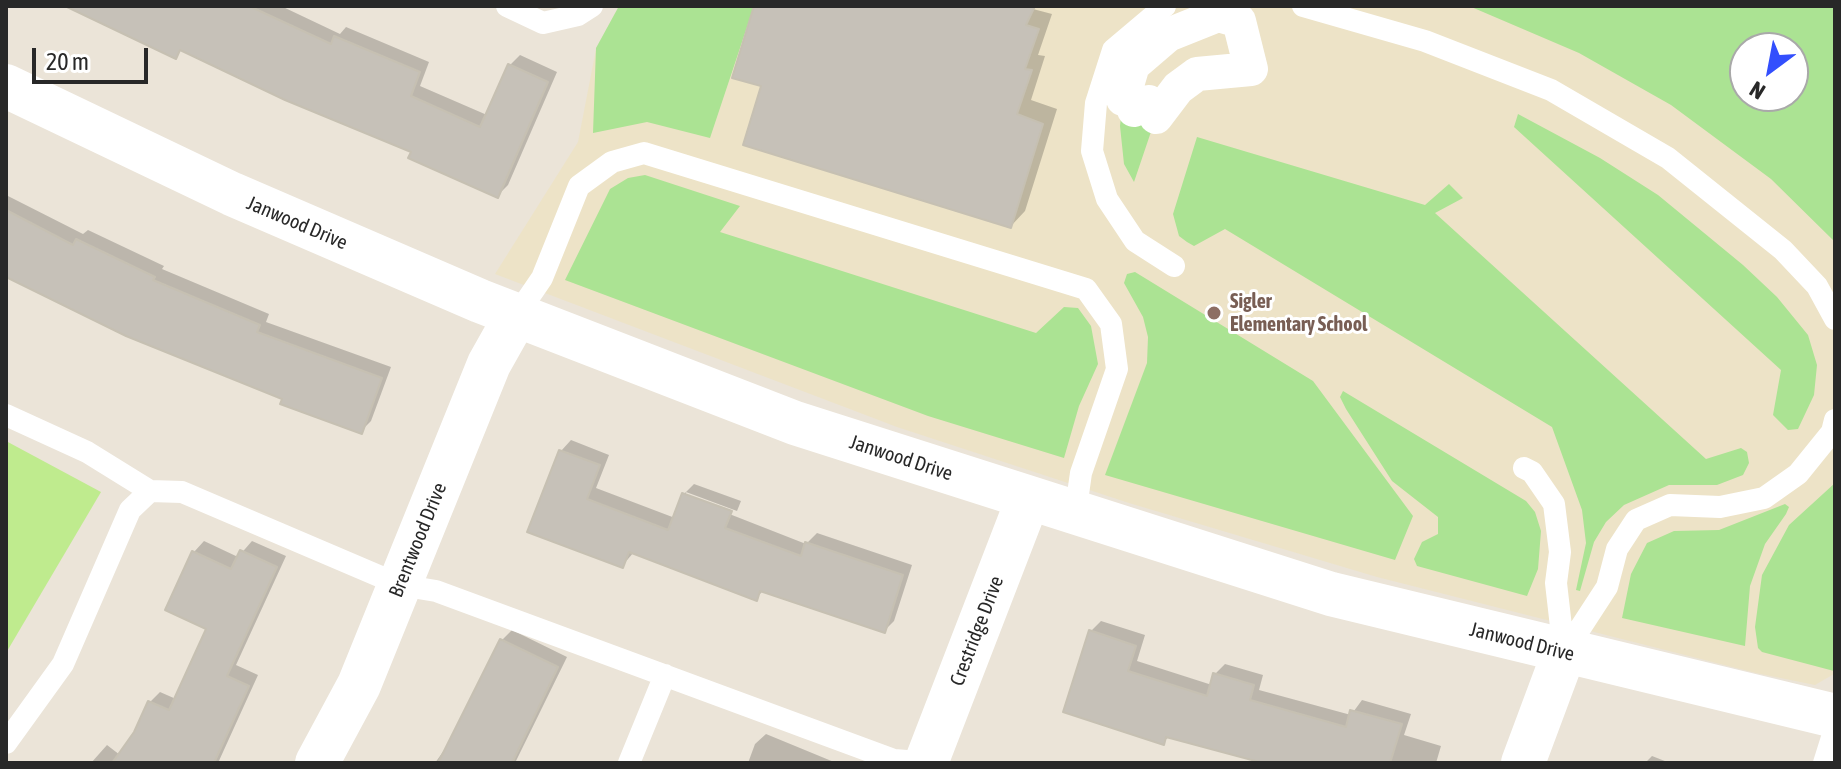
<!DOCTYPE html>
<html>
<head>
<meta charset="utf-8">
<style>
	body { margin:0 }
	#map { position:relative; width:1841px; height:769px; overflow:hidden; background:#ebe4d8; font-family:"Asap Condensed",sans-serif }
	canvas { display:block }
	.frame { position:absolute; inset:0; border:8px solid #282828; pointer-events:none }
	.north { position:absolute; left:1729px; top:32px; width:80px; height:80px; box-sizing:border-box; background:#fff; border:2px solid #a9a9a9; border-radius:50%; rotate:212deg; font-size:22px; font-weight:700; line-height:32px; text-align:center; color:#282828 }
	.north::after { content:''; display:block; margin:auto; width:28px; height:36px; background:#334ffd; clip-path:polygon(50% 0,100% 100%,50% 72%,0 100%) }
	.scale { position:absolute; left:32px; top:48px; width:116px; height:36px; box-sizing:border-box; border:4px solid #282828; border-top:0; padding-left:10px; font-size:24px; line-height:28px; white-space:nowrap; color:#282828; -webkit-text-stroke:6px #fff; paint-order:stroke }
</style>
</head>
<body>
<div id="map">
<canvas width="1841" height="769"></canvas>
<div class="frame"></div>
<div class="north">N</div>
<div class="scale">20 m</div>
</div>
<script>
const context = document.querySelector('canvas').getContext('2d');
context.lineJoin = 'round';
function paint(path, color) {
  context.fillStyle = color;
  context.fill(path, 'evenodd');
}
function poly(rows) {
  const path = new Path2D();
  for (const r of rows) {
    path.moveTo(r[0], r[1]);
    for (let i = 2; i < r.length; i += 2) path.lineTo(r[i], r[i + 1]);
  }
  return path;
}
function stroke(path, color, width, dash) {
  context.strokeStyle = color;
  context.lineWidth = width;
  context.lineCap = dash ? 'butt' : 'round';
  context.setLineDash(dash || []);
  context.stroke(path);
}
function label(font, color, halo, rows, align = 'center') {
  context.font = font + ' "Asap Condensed",sans-serif';
  context.lineWidth = 6;
  context.setLineDash([]);
  context.textBaseline = 'middle';
  context.strokeStyle = halo;
  context.fillStyle = color;
  for (const [text, x, y, turn = 0] of rows) {
    context.save();
    context.translate(x, y);
    context.rotate((+turn || 0) * Math.PI / 180);
    context.textAlign = isNaN(turn) ? turn : align;
    if (halo) context.strokeText(text, 0, 0);
    context.fillText(text, 0, 0);
    context.restore();
  }
}
const education = poly([
	[619,6,1835,6,1834,674,1815,685,1756,673,1377,577,1129,503,897,427,495,274,578,142,596,49],
	[1745,48,1793,48,1793,96,1745,96]
]);
const green = poly([
	[619,6,754,6,710,138,647,122,593,133,596,48],
	[1469,6,1835,6,1835,242,1771,179,1671,105,1579,53],
	[1793,48,1793,96,1745,96,1745,48],
	[1123,99,1156,117,1134,182,1124,164,1120,126],
	[1518,114,1600,158,1658,195,1743,265,1777,297,1808,335,1817,365,1814,395,1798,429,1788,430,1773,415,1781,370,1514,127],
	[1197,137,1425,205,1449,184,1463,198,1435,213,1706,459,1741,448,1747,452,1749,463,1743,475,1717,485,1669,485,1624,505,1606,522,1594,542,1580,591,1576,590,1586,543,1582,510,1552,427,1225,229,1194,246,1187,242,1179,236,1173,214],
	[645,175,740,206,720,232,1036,333,1064,307,1078,308,1091,326,1098,364,1079,406,1064,458,928,416,565,280,610,189,628,178],
	[1135,272,1313,381,1413,516,1395,560,1105,475,1147,363,1148,337,1143,317,1124,283,1127,274],
	[1343,391,1526,501,1535,512,1541,531,1538,569,1527,596,1417,566,1414,559,1422,542,1438,534,1438,517,1392,481,1346,409,1340,397],
	[1835,483,1835,668,1834,671,1762,652,1758,648,1755,627,1762,575,1789,525],
	[1785,504,1789,507,1786,514,1765,544,1750,586,1745,646,1622,618,1631,574,1647,543,1674,531,1719,530]
]);
const pitch = poly([
	[6,441,101,492,6,653]
]);
const shadow = poly([
	[69,6,281,6,340,34,346,27,429,62,420,86,487,115,509,66,520,55,557,72,508,185,498,195,414,151,182,49,175,56],
	[756,6,1035,6,1033,9,1052,14,1038,55,1045,56,1031,100,1057,109,1025,211,1011,226],
	[6,195,83,234,88,230,164,266,162,269,269,314,266,322,391,367,371,421,361,431,6,275],
	[571,440,609,455,596,488,675,518,684,494,694,484,741,501,737,511,686,492,686,497,806,544,817,533,912,565,894,621,884,631,764,590,756,598,634,552,622,566,561,451],
	[204,541,238,557,252,541,286,556,236,665,258,675,218,763,91,763,107,745,120,755,136,733,150,702,160,692,176,699,209,628,168,609,194,552],
	[1101,621,1145,635,1137,661,1212,685,1215,674,1225,664,1263,675,1259,690,1351,715,1362,700,1411,714,1404,735,1441,746,1436,763,1270,763,1170,736,1163,742,1091,631],
	[512,630,567,657,515,763,435,763,452,739,502,640],
	[766,734,834,762,834,763,748,763,755,744],
	[1652,756,1670,763,1645,763]
]);
const building = poly([
	[65,6,249,6,331,44,334,36,420,72,411,96,480,127,508,64,548,82,498,198,408,158,411,152,285,100,180,50,176,59,65,6],
	[754,6,1035,6,1026,25,1039,29,1025,69,1032,70,1017,114,1043,124,1011,228,743,145,761,86,732,78,754,6],
	[6,210,73,245,76,239,155,277,153,280,260,325,257,332,382,378,362,434,280,404,282,399,126,336,6,277,6,210],
	[559,450,600,465,587,499,668,530,682,493,732,511,725,528,801,556,805,542,903,575,885,633,760,591,757,601,629,552,623,568,527,532,559,450],
	[240,550,277,567,227,676,249,686,214,763,112,763,134,732,148,701,169,710,206,629,165,610,192,551,231,569,240,550],
	[1089,630,1136,646,1128,671,1207,696,1213,673,1254,685,1250,700,1346,727,1350,710,1402,724,1390,763,1263,763,1166,737,1164,745,1063,712,1089,630],
	[500,639,558,667,512,763,438,763,500,639]
]);
const service = poly([
	[507,6,543,23,578,15,592,6],
	[1165,6,1113,50,1096,103,1092,151,1107,199,1135,241,1174,266],
	[1303,6,1425,41,1551,90,1668,158,1783,250,1817,286,1835,319],
	[516,316,542,278,579,186,612,162,644,153,1086,289,1111,324,1117,369,1081,473,1075,515],
	[6,415,87,452,150,491],
	[1524,468,1532,472,1554,504,1560,552,1556,583,1564,653,1607,587,1617,549,1636,520,1670,505,1720,507,1764,498,1798,474,1832,432,1835,420],
	[6,743,63,664,130,510,150,491,182,492,400,585,436,591,894,760,932,763],
	[629,763,665,675],
	[1824,763,1835,728]
]);
const pedestrian = poly([
	[1218,15,1239,21,1251,69,1197,74,1178,88,1156,117,1149,102,1134,110,1129,97,1123,99,1133,65,1168,35,1218,15]
]);
const minor = poly([
	[317,763,359,685,489,364,516,316],
	[926,763,1028,499],
	[1523,763,1564,653]
]);
const tertiary = poly([
	[6,86,232,194,480,301,795,423,1331,594,1835,716]
]);
const markers = [
	[1214,313,8,"#8d6e63"]
];
const streetNames = [
	["Janwood Drive",297,223,23],
	["Janwood Drive",901,458,18],
	["Brentwood Drive",418,540,-68],
	["Crestridge Drive",977,631,-69],
	["Janwood Drive",1522,642,14]
];
const educationNames = [
	["Sigler",1230,302],
	["Elementary School",1230,325]
];
paint(education, '#ede3c7');
paint(green, '#abe393');
paint(pitch, '#bfeb8e');
paint(shadow, '#0003');
paint(building, '#c6c1b8');
stroke(building, '#c6c0b2', 2);
stroke(service, '#fff', 22);
stroke(pedestrian, '#fff', 34);
stroke(minor, '#fff', 44);
stroke(tertiary, '#fff', 44);
for (const [x, y, r, color] of markers) {
  const dot = new Path2D();
  dot.arc(x, y, r, 0, 2 * Math.PI);
  context.fillStyle = color;
  context.fill(dot);
  stroke(dot, '#fff', 3);
}
label('20px', '#282828', '#fff', streetNames);
label('bold 20px', '#785e54', '#fff', educationNames, 'left');
</script>
</body>
</html>
